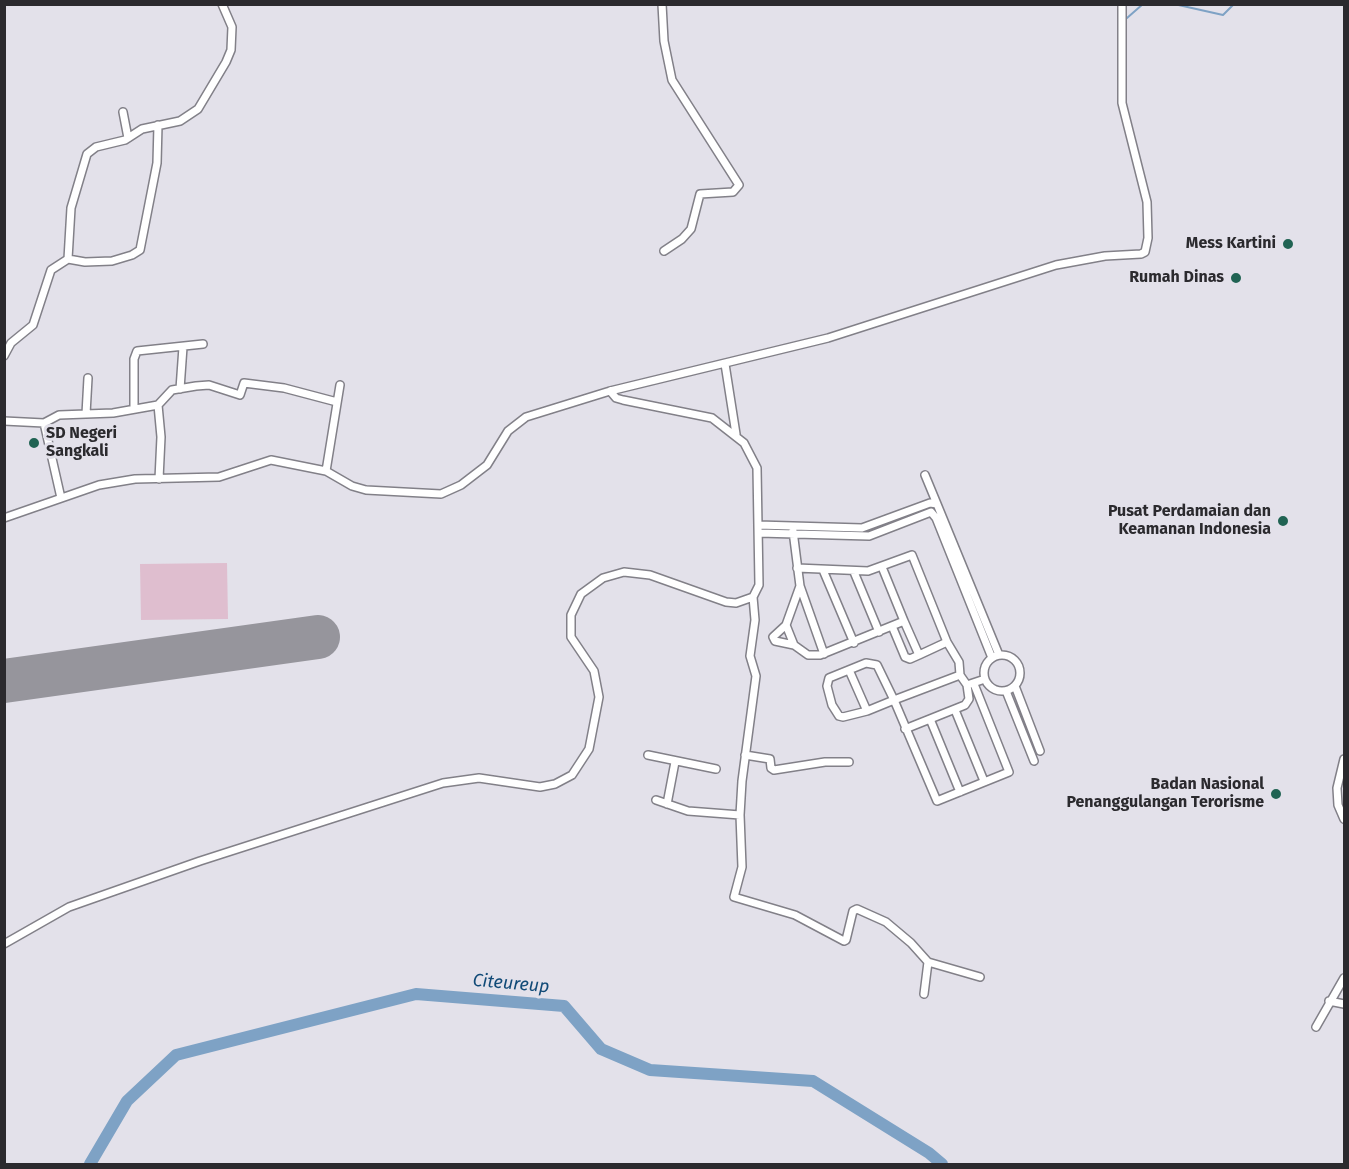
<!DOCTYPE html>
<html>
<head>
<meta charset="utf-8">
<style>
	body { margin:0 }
	#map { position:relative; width:1349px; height:1169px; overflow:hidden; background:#e3e1ea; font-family:"Fira Sans",sans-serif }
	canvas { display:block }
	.frame { position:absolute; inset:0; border:6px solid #2b2a2e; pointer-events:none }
</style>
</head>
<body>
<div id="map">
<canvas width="1349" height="1169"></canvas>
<div class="frame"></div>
</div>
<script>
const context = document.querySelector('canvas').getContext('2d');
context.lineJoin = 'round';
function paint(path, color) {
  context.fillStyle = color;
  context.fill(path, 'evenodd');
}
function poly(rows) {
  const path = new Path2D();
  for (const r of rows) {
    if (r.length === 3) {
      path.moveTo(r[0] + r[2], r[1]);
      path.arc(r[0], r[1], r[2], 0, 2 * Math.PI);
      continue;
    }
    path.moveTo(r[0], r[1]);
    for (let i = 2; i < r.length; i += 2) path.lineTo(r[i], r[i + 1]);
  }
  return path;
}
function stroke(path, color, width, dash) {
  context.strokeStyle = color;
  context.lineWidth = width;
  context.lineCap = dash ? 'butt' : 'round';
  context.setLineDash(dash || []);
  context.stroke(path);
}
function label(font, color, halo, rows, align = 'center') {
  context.font = font + ' "Fira Sans",sans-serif';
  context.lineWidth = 6;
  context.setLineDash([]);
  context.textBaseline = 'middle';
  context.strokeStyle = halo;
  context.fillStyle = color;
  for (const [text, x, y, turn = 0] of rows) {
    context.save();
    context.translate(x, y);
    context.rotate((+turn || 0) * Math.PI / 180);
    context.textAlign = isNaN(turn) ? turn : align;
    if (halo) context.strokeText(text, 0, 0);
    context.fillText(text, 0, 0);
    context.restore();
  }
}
const green = poly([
	[227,563,228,619,141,620,140,564]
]);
const stream = poly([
	[1174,4,1223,15,1234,4],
	[1127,18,1143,4]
]);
const river = poly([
	[90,1164,127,1101,176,1055,416,994,564,1006,601,1049,650,1070,813,1081,929,1153,942,1164]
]);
const runway = poly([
	[4,681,318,637]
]);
const minor = poly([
	[662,4,664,41,672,80,739,185,733,192,700,194,691,229,682,239,664,251],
	[123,112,128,138],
	[68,259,85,262,112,261,132,255,140,250,157,163,158,125],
	[4,356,11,343,33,325,51,270,68,259,71,208,87,154,96,147,125,140,142,129,180,121,198,109,226,62,231,50,232,27,222,4],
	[725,364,736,434],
	[180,389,183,347],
	[158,405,161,437,159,479],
	[134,407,134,359,137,351,203,344],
	[86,414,88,378],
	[4,421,44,423,61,498],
	[44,423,59,415,113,413,158,405,172,390,196,386,209,385,240,395,244,383,284,388,337,402],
	[326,471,340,385],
	[925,475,937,504],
	[4,518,99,485,135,479,219,477,271,460,326,471,352,486,366,490,441,494,461,485,487,465,508,431,526,417,610,391,828,338,1056,265,1105,256,1141,254,1145,252,1148,238,1147,202,1122,103,1122,4],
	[758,525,862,528,930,503,937,504,999,655],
	[793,531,800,586,786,625,773,637,775,641,794,645,808,655,820,655,904,621,919,655,947,642],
	[759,533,869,536,931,512,936,518,992,658],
	[882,567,904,621],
	[797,568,868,571,912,555,947,642,959,662,960,675,967,685,985,679],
	[823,570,854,643],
	[854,572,879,632],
	[800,586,824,654],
	[753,597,755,620,750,656,756,676,742,781,740,815,742,867,734,897,795,915,844,941,846,940,853,911,857,909,886,922,911,943,928,962,980,977],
	[786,625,794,645],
	[892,626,905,657,910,659,919,655],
	[1002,673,18],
	[849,670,867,711],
	[960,675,894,700,867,711,843,717,839,716,832,705,827,686,829,678,866,663,877,665,894,700,937,801,1009,772,974,684],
	[1015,686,1040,751],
	[1006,691,1034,761],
	[955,710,984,781],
	[930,719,960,792],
	[905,729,965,705,969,699,967,685],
	[648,755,716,769],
	[745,755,770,759,771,768,774,770,825,762,849,762],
	[1344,759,1337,788,1338,805,1344,819],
	[656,800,688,811,740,815],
	[667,804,675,762],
	[4,944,69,907,200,861,443,783,479,778,540,787,555,784,572,775,589,749,599,697,594,671,571,637,571,615,581,594,603,578,624,572,650,575,726,602,736,603,753,597,759,585,757,468,744,443,712,418,623,400,616,398,610,391],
	[924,994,928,962],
	[1329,1001,1344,1004],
	[1316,1027,1344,978]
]);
const markers = [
	[1288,244,6,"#206353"],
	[1236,278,6,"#206353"],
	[34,443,6,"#206353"],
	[1283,521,6,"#206353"],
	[1276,794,6,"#206353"]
];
const poiNames = [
	["Mess Kartini",1276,244],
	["Rumah Dinas",1224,278],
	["SD Negeri",46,434,"left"],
	["Sangkali",46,452,"left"],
	["Pusat Perdamaian dan",1271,512],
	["Keamanan Indonesia",1271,530],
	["Badan Nasional",1264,785],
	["Penanggulangan Terorisme",1264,803]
];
const waterNames = [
	["Citeureup",511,984,5]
];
paint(green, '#dfbecf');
stroke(stream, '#7ea2c5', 2);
stroke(river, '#7ea2c5', 12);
stroke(runway, '#96959c', 44);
stroke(minor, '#828088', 10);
stroke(minor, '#fff', 7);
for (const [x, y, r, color] of markers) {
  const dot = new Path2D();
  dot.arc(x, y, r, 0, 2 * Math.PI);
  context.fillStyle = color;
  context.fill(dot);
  stroke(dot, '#e3e1ea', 2);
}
label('bold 16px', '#2b2a2e', '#e3e1ea', poiNames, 'right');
label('italic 18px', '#114a77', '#e3e1ea', waterNames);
</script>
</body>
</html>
